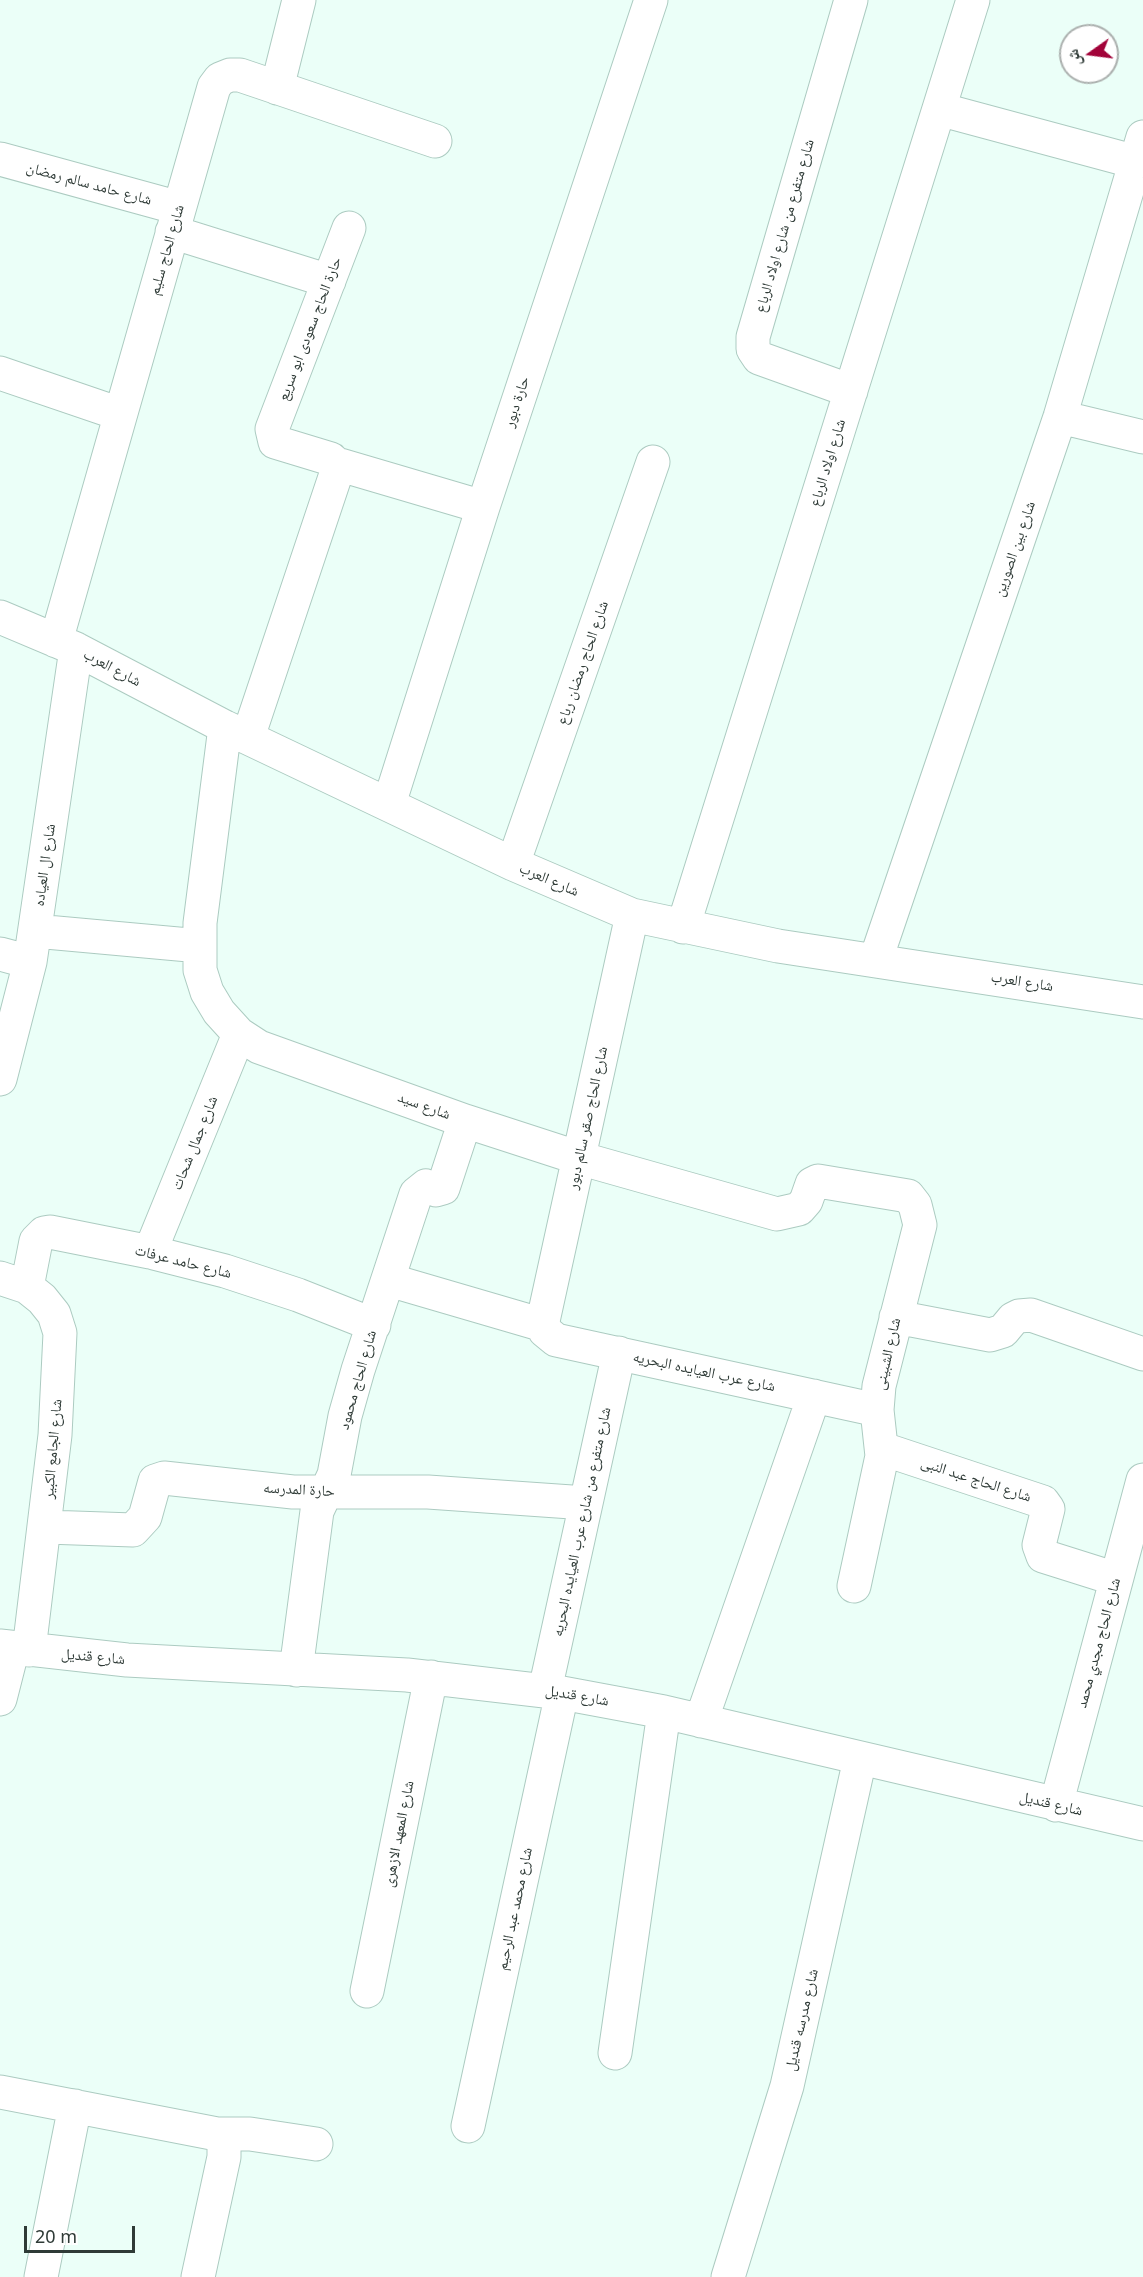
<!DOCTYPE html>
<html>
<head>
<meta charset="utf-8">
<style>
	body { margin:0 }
	#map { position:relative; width:1143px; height:2277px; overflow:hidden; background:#ebfff8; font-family:"Noto Sans","Noto Naskh Arabic",sans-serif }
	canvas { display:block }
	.north { position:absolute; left:1059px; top:24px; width:60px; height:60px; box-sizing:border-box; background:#fff; border:2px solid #acb1af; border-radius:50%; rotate:256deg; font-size:16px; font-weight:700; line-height:24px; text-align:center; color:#2f3b37 }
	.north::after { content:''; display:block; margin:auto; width:21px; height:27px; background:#a20339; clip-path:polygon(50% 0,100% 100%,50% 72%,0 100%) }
	.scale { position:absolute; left:24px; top:2226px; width:111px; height:27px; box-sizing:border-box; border:3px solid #2f3b37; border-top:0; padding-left:8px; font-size:18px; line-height:21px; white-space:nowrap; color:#2f3b37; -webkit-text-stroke:4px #fff; paint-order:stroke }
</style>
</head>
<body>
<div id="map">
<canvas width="1143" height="2277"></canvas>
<div class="north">ش</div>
<div class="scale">20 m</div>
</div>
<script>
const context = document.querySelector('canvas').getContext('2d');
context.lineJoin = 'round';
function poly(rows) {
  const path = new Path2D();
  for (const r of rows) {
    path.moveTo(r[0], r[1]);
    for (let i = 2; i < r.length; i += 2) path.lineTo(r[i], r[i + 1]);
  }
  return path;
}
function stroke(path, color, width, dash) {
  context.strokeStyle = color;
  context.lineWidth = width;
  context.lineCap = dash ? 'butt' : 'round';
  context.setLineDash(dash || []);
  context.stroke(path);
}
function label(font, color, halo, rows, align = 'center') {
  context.font = font + ' "Noto Sans","Noto Naskh Arabic",sans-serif';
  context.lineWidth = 5;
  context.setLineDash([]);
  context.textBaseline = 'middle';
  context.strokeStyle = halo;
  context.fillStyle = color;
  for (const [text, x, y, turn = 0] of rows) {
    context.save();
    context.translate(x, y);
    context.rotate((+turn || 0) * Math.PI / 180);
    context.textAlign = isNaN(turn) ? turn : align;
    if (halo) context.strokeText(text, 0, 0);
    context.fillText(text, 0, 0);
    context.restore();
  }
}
const minor = poly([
	[277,88,299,0],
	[939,109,1136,162],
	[0,159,179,208],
	[172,232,329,281],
	[0,373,120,414],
	[851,391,759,358,753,349,753,337,851,0],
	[1060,417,1143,437],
	[337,464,483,507],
	[0,617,76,649,225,727,513,864,632,915,778,946,1143,1002],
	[56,641,214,87,220,79,230,75,240,75,435,141],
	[225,727,200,923,200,970,207,992,219,1012,239,1034,259,1047,465,1121,579,1158,777,1214,799,1209,806,1201,812,1184,818,1181,908,1196,915,1205,920,1225,879,1386,877,1410,882,1456,854,1586],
	[248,737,338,468,331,459,275,442,272,429,349,228],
	[389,804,483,507,651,0],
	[513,864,653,462],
	[632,915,543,1321,545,1331,556,1340,877,1410],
	[683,927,973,0],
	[35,931,200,946],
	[0,954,30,962],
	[876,959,1060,417,1143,137],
	[0,1079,30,962,76,649],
	[150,1252,239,1034],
	[0,1278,27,1287,42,1299,54,1314,60,1333,55,1435,29,1650],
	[389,1280,543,1325],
	[27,1287,36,1241,44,1233,50,1232,150,1252,225,1271,298,1295,374,1325],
	[896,1317,990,1335,1003,1331,1013,1319,1019,1316,1031,1315,1143,1354],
	[883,1449,1043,1502,1048,1509,1039,1545,1043,1556,1116,1579],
	[46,1527,133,1530,145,1517,155,1481,164,1478,293,1492,428,1492,586,1503],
	[0,1646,127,1660,407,1675,562,1693,664,1712,1143,1824],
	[296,1670,317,1511,334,1475,345,1416,358,1370,416,1194,426,1186,436,1190,443,1188,465,1121],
	[545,1690,619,1353],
	[0,1699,13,1648],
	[701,1721,814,1396],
	[1056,1805,1143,1480],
	[367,1991,431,1677],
	[615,2053,664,1712],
	[0,2092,217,2134,224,2144,224,2157,198,2277],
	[468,2126,562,1693],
	[217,2134,250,2134,316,2144],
	[41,2277,75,2106],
	[728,2277,787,2086,860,1759]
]);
const streetNames = [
	["شارع حامد سالم رمضان",89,184,15],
	["شارع متفرع من شارع اولاد الرباع",785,226,-74],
	["شارع الحاج سليم",167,250,-74],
	["حارة الحاج سعودى ابو سريع",310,329,-69],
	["حارة دبور",517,402,-72],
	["شارع اولاد الرباع",828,463,-73],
	["شارع بين الصورين",1015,549,-71],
	["شارع الحاج رمضان رباع",583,663,-71],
	["شارع العرب",112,668,28],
	["شارع ال العياده",45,865,-82],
	["شارع العرب",549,880,23],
	["شارع العرب",1022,982,9],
	["شارع سيد",424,1106,20],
	["شارع الحاج صقر سالم دبور",588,1118,-78],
	["شارع جمال شحات",195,1143,-68],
	["شارع حامد عرفات",183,1262,14],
	["شارع الشبينى",888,1354,-77],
	["شارع عرب العيايده البحريه",704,1372,12],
	["شارع الحاج محمود",358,1380,-74],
	["شارع الجامع الكبير",53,1449,-85],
	["شارع الحاج عبد النبى",976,1480,18],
	["حارة المدرسه",299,1490,3],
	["شارع متفرع من شارع عرب العيايده البحريه",582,1522,-78],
	["شارع الحاج مجدي محمد",1099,1643,-75],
	["شارع قنديل",93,1657,5],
	["شارع قنديل",577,1696,10],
	["شارع قنديل",1051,1804,13],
	["شارع المعهد الازهرى",399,1834,-79],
	["شارع محمد عبد الرحيم",515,1909,-78],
	["شارع مدرسه قنديل",802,2020,-77]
];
stroke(minor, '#accbc1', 35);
stroke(minor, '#fff', 33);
label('15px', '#2f3b37', '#fff', streetNames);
</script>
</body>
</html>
